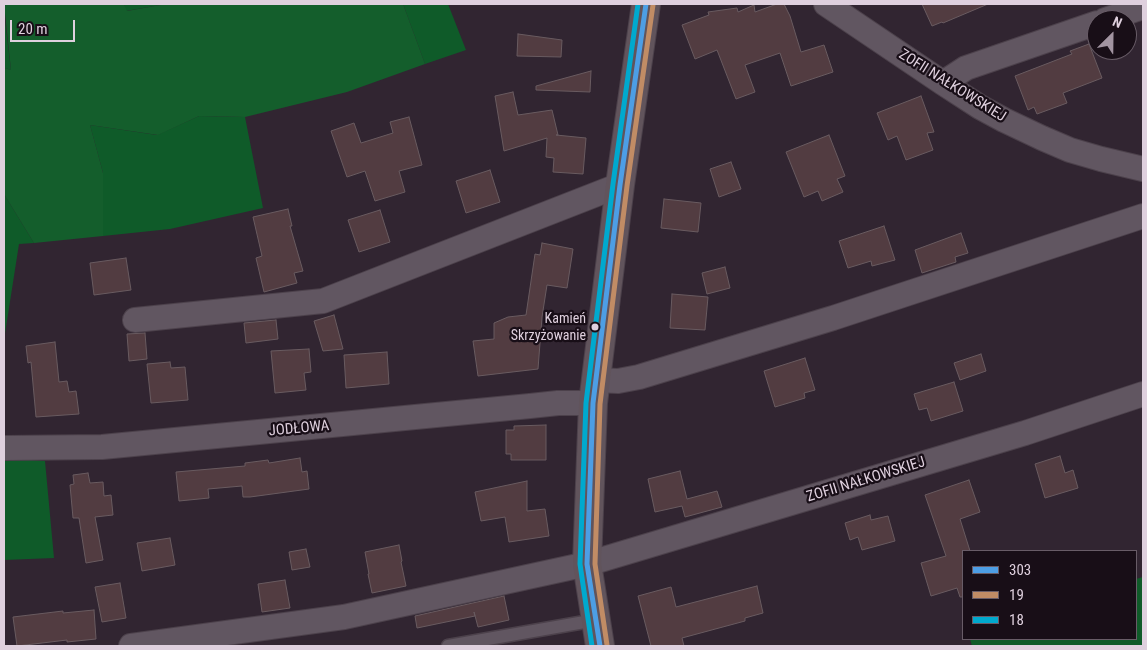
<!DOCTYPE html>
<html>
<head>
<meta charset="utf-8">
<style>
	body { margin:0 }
	#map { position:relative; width:1147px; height:650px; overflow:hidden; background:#312531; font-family:"Roboto Condensed",sans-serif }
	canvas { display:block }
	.frame { position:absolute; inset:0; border:5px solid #dfd0de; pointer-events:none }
	.legend { position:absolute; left:962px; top:550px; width:175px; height:90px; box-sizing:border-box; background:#180e17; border:1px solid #685c67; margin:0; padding:6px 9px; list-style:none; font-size:15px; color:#dfd0de }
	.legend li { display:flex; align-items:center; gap:10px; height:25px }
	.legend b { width:25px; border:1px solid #685c67 }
	.north { position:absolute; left:1087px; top:10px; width:50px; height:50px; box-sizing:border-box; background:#180e17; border:1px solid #685c67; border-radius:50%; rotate:23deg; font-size:14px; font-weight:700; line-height:20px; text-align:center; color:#dfd0de }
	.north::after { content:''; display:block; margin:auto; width:18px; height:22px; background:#a294a1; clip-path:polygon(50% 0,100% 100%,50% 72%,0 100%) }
	.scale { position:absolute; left:10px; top:20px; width:65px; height:22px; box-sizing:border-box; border:2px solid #dfd0de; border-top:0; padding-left:6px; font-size:15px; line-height:18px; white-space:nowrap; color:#dfd0de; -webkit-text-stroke:4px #180e17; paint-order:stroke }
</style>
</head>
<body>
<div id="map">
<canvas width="1147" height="650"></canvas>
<div class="frame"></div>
<ul class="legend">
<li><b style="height:6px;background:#4d9ee5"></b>303</li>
<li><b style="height:6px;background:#c18c65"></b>19</li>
<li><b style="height:6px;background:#00a9ce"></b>18</li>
</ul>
<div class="north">N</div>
<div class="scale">20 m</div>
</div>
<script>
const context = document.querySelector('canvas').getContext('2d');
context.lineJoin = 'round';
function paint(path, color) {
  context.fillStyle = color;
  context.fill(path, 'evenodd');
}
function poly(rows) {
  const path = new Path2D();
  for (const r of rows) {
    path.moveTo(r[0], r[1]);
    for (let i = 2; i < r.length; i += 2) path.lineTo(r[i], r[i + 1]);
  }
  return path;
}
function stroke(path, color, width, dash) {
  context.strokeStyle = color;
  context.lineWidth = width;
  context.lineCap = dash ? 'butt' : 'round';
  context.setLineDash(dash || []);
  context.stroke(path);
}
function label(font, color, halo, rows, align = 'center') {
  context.font = font + ' "Roboto Condensed",sans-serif';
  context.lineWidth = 4.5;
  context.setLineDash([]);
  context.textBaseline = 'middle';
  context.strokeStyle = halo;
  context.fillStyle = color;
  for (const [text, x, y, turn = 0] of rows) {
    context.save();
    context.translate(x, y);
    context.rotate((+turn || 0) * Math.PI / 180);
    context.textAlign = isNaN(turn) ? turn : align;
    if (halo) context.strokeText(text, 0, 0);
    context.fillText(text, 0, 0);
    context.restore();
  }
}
const green = poly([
	[124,4,166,4,126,11],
	[403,4,448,4,466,50,425,64],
	[4,12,11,70,4,68],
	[199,116,245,117,263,208,170,229,103,236,103,173,90,125,157,135],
	[4,194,34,243,19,244,4,340],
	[4,458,45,461,54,558,4,560],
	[1143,577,1143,646,972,646,970,639,1136,639,1136,579]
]);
const forest = poly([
	[4,4,124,4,127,11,166,4,403,4,425,64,347,92,245,117,199,116,158,135,90,125,103,173,103,236,34,243,4,194,4,68,11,70]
]);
const building = poly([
	[777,4,784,4,790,16,801,52,824,45,833,72,791,86,780,53,745,65,755,92,736,99,717,50,695,59,682,25,709,15,708,12,737,8,738,12,754,5,755,12,777,4],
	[922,4,988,4,943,23,942,22,932,26,922,4],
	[518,34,562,40,561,57,517,56,518,34],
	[1089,44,1102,78,1063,93,1067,103,1037,114,1034,107,1028,110,1015,76,1072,54,1070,51,1089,44],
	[591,71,590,92,536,90,536,86,591,71],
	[513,92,518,115,552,110,558,135,556,135,586,138,583,174,553,172,554,158,546,157,547,138,504,151,495,96,513,92],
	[921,96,934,132,927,133,933,150,906,160,897,136,888,140,877,113,921,96],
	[409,117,422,165,399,171,405,192,375,201,365,171,347,177,331,131,354,123,361,143,393,133,390,122,409,117],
	[829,135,845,176,837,179,843,192,822,201,818,191,804,197,786,152,829,135],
	[731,162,741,189,719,197,710,169,731,162],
	[490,170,500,202,466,213,456,181,490,170],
	[664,199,701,203,698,232,661,228,664,199],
	[288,209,292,226,290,226,303,271,294,273,297,283,264,292,256,258,262,256,253,217,288,209],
	[380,210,390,242,359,252,348,220,380,210],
	[884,226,895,260,872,266,871,261,848,268,839,241,884,226],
	[961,233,968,253,955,257,956,262,922,273,915,250,961,233],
	[542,243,573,249,567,288,547,285,542,317,538,369,478,376,473,341,494,339,494,323,508,317,526,315,535,254,540,255,542,243],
	[126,258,131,290,94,295,90,263,126,258],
	[725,267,730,288,707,294,702,273,725,267],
	[672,294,708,297,705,330,670,328,672,294],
	[334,315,343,349,323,351,314,321,334,315],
	[276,320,278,339,246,343,244,323,276,320],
	[145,333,147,359,129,361,127,334,145,333],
	[55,342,59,382,67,381,69,392,76,391,79,414,36,417,31,362,28,363,26,346,55,342],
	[309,349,311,372,304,373,306,390,275,393,271,351,309,349],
	[387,352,389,384,346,388,344,355,387,352],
	[981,354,986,371,960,380,954,363,981,354],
	[805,358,815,390,804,393,805,398,775,407,764,371,805,358],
	[170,362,171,368,185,367,188,400,151,403,147,364,170,362],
	[954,382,963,411,931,421,927,408,919,410,914,394,954,382],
	[546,425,546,460,511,460,511,454,506,454,506,430,514,430,514,426,546,425],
	[1060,456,1065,473,1073,470,1078,488,1045,498,1035,464,1060,456],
	[300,458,302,472,307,471,309,489,250,497,243,497,242,486,208,489,209,498,179,501,176,472,245,466,245,463,268,460,269,463,300,458],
	[680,471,687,499,717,491,722,507,685,517,682,506,655,512,648,479,680,471],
	[88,473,90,483,103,482,104,496,111,495,113,515,95,517,103,560,86,563,79,518,73,518,70,485,74,484,73,475,88,473],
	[969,480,980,512,960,519,970,551,963,551,963,597,960,597,957,588,931,596,921,563,946,556,925,495,969,480],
	[527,481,527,511,545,509,549,536,509,542,505,517,481,521,475,492,527,481],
	[870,515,871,520,888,516,895,541,862,550,858,537,850,540,845,523,870,515],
	[170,538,175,565,142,571,137,543,170,538],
	[399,545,402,561,401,562,406,586,372,593,368,574,369,574,365,552,399,545],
	[306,549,310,567,292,570,289,552,306,549],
	[285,580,290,608,262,612,258,584,285,580],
	[120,583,126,618,102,622,95,587,120,583],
	[757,586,763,613,745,618,745,621,682,638,684,646,651,646,638,596,671,587,676,607,757,586],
	[504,596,509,620,478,627,474,612,475,616,417,628,415,616,504,596],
	[94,610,96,639,67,642,67,640,17,646,13,617,63,611,63,613,94,610]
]);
const lane = poly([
	[448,646,596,620]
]);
const street = poly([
	[826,4,943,83,980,107,1004,120,1042,138,1070,150,1101,159,1143,169],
	[1105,20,1143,7],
	[943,83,966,68,1097,23],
	[135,320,323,301,620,185],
	[596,380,618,381,639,377,833,318,1143,216],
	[4,448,102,447,530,406,558,403,593,403],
	[131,646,344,617,587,564,1025,433,1143,394]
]);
const secondary = poly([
	[600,646,587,564,593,403,620,185,646,4]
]);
const bus1 = poly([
	[600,646,587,564,593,403,620,185,646,4]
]);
const bus2 = poly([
	[607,645,595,564,600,404,627,186,653,5]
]);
const bus3 = poly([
	[592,646,580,564,586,403,613,184,638,4]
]);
const markers = [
	[595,327,4.5,"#dfd0de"]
];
const busNames = [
	["Kamień",586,319],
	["Skrzyżowanie",586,336]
];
const streetNames = [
	["ZOFII NAŁKOWSKIEJ",952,86,32],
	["JODŁOWA",299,429,-5],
	["ZOFII NAŁKOWSKIEJ",866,480,-17]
];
paint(green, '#0f5b29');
paint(forest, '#145e2c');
paint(building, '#523c41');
stroke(building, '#695b60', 1);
stroke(lane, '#4c414b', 15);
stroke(street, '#4c414b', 26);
stroke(secondary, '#4c414b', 30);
stroke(lane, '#615661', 12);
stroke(street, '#615661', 24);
stroke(secondary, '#61545c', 28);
stroke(bus1, '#4d9ee5', 5);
stroke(bus2, '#c18c65', 5);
stroke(bus3, '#00a9ce', 5);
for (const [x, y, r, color] of markers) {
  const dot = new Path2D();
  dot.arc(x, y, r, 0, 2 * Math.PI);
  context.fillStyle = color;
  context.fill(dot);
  stroke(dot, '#180e17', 2);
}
label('14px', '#dfd0de', '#180e17', busNames, 'right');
label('15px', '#dfd0de', '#180e17', streetNames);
</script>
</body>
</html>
